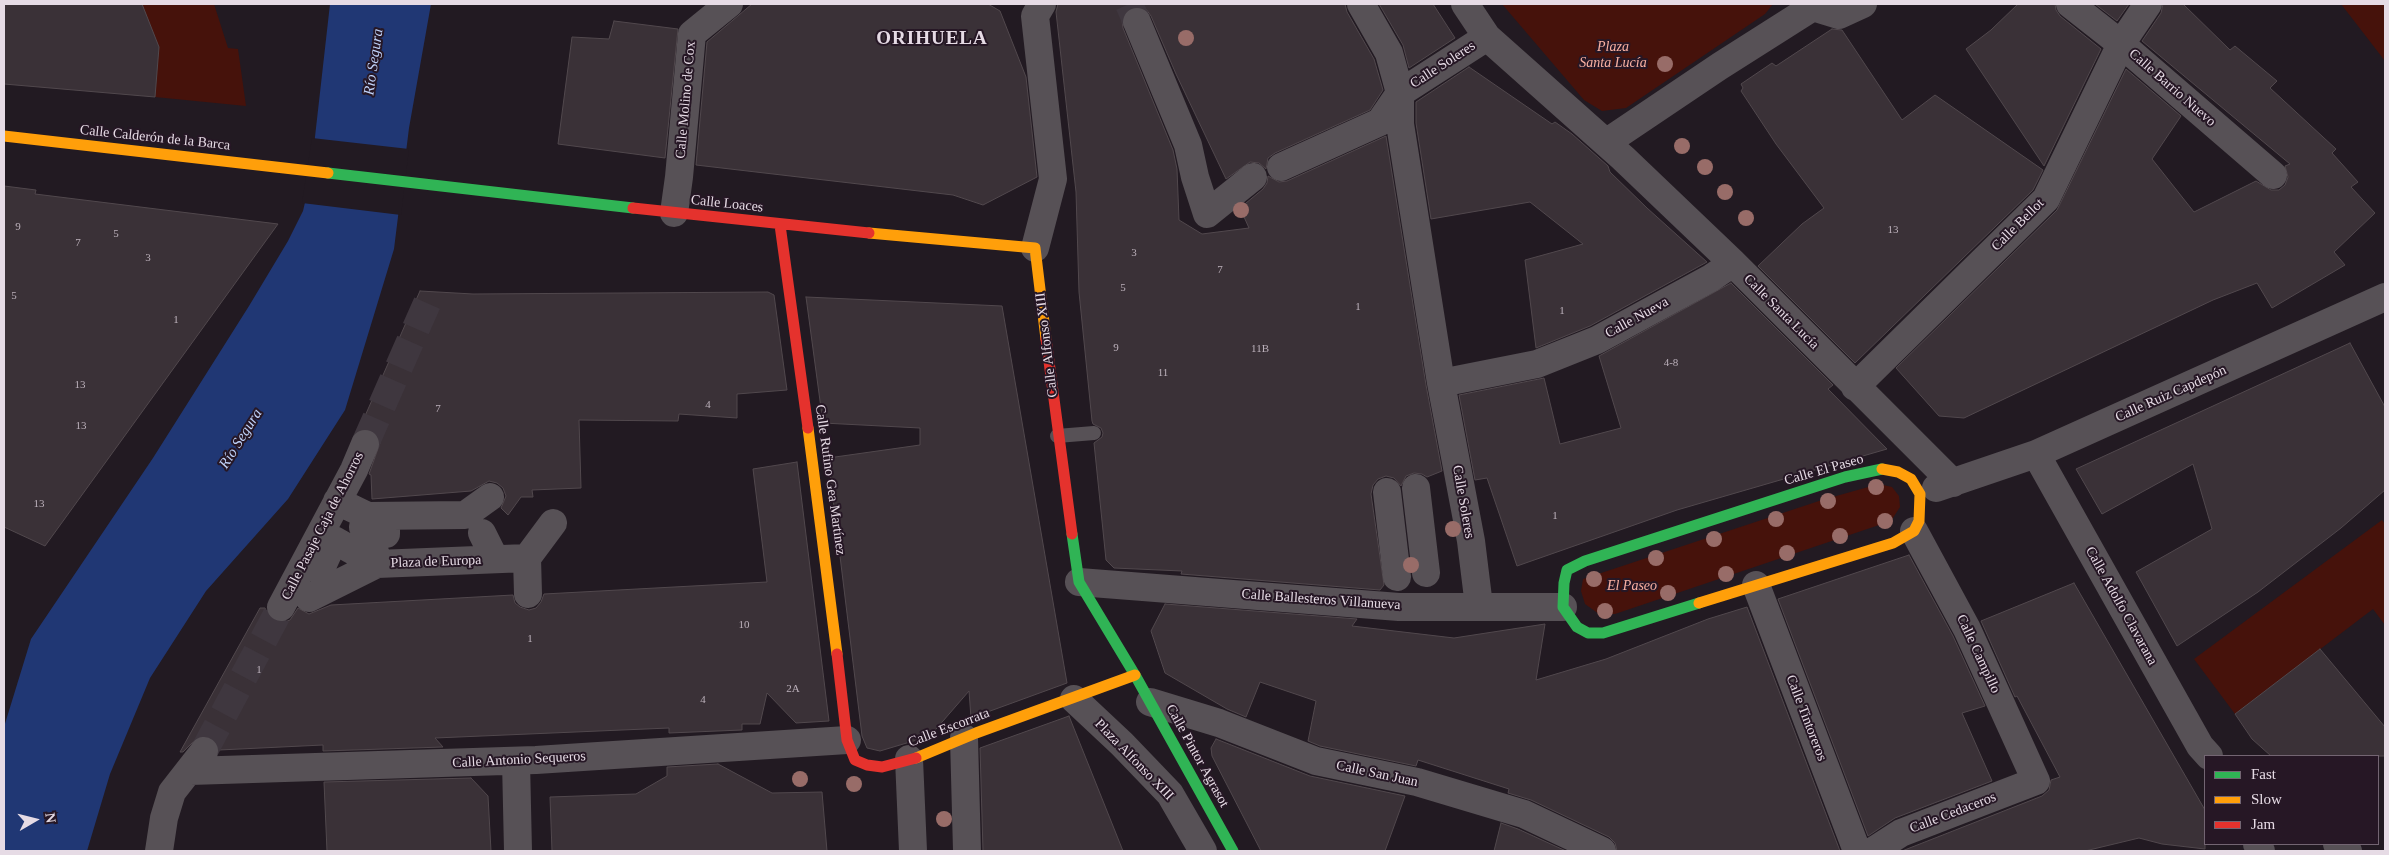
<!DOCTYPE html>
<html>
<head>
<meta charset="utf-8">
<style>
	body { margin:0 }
	#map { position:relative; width:2389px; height:855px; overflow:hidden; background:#221a22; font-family:Georgia,serif }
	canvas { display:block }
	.frame { position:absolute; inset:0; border:5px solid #e6dbe5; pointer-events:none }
	.legend { position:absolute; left:2204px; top:755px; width:175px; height:90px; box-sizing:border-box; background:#261725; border:1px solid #736572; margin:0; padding:6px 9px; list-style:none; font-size:15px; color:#e6dbe5 }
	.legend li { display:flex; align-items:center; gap:10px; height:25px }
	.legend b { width:25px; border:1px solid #736572 }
	.north { position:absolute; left:10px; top:795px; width:50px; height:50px; -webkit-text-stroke:4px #261725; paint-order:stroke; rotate:82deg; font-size:14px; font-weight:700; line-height:20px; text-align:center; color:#e6dbe5 }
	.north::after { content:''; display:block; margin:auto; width:18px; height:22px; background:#e6dbe5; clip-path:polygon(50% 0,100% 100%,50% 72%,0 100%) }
</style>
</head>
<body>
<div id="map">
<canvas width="2389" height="855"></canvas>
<div class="frame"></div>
<ul class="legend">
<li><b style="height:6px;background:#30b455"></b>Fast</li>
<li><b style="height:6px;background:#ff9f0a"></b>Slow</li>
<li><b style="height:6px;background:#e5322d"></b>Jam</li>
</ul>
<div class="north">N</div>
</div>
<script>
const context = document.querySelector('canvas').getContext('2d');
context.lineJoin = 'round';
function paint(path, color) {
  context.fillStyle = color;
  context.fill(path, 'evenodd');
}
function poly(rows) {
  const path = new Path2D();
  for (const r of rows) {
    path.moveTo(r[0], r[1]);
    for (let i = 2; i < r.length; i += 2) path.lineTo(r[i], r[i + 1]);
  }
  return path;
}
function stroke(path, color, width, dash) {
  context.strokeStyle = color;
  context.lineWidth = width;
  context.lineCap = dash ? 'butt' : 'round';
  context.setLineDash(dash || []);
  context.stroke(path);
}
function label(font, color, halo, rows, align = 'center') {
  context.font = font + ' Georgia,serif';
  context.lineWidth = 4;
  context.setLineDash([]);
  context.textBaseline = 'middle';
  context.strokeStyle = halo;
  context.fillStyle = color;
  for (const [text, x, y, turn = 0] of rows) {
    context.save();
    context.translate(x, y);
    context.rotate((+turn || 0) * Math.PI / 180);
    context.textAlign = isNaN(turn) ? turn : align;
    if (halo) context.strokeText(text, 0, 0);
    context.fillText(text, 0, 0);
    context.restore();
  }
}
const green = poly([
	[141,4,214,4,228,48,238,49,246,106,155,97,159,47],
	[1502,4,1773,4,1765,14,1626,108,1602,111,1584,100],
	[2341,4,2385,4,2385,61],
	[1879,484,1892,487,1899,496,1900,507,1891,521,1615,614,1599,614,1585,604,1581,591,1583,579,1822,500],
	[2382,520,2385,524,2385,625,2373,609,2235,714,2194,659]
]);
const water = poly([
	[330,4,431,4,409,128,394,249,345,410,288,499,206,591,150,678,110,774,87,851,4,851,4,727,31,639,153,458,249,306,288,241,303,211,310,181]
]);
const pier = poly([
	[312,138,409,149,401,215,302,203]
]);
const building = poly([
	[4,4,142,4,159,47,155,97,4,84,4,4],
	[752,4,988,4,1000,11,1026,77,1037,177,983,205,953,195,696,165,707,42,752,4],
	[1058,4,1345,4,1347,12,1374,59,1383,90,1370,110,1275,153,1268,158,1266,169,1259,163,1250,162,1226,179,1176,74,1151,16,1146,9,1140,7,1131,7,1124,13,1122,20,1123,28,1173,150,1177,169,1179,220,1202,234,1249,228,1240,208,1263,189,1267,183,1268,176,1279,182,1287,181,1386,136,1426,385,1442,471,1427,477,1422,474,1414,473,1406,476,1401,486,1394,478,1386,476,1378,479,1373,485,1371,494,1384,585,1380,590,1181,574,1182,571,1114,568,1106,560,1094,443,1102,437,1103,433,1101,428,1093,424,1092,421,1079,292,1076,192,1056,12,1058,4],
	[1379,4,1433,4,1455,38,1409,68,1403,45,1379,4],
	[2018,4,2055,4,2056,10,2060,16,2101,49,2044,166,1966,49,1991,30,2018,4],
	[2095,4,2129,4,2117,21,2095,4],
	[2163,4,2183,4,2230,50,2235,46,2277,81,2270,88,2336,149,2332,153,2358,182,2351,187,2375,213,2334,252,2345,265,2272,308,2257,283,2213,300,1964,418,1939,416,1896,368,2057,210,2126,69,2181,116,2152,159,2194,212,2256,181,2271,190,2279,190,2285,185,2288,177,2285,166,2290,164,2142,41,2161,13,2163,4],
	[614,21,678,29,665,158,558,144,572,37,609,39,614,21],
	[1832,29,1842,30,1902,120,1935,95,2043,170,2033,190,1855,363,1758,266,1802,224,1824,208,1776,144,1741,91,1743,88,1741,84,1772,63,1776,66,1832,29],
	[1469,67,1552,124,1555,122,1572,134,1608,166,1610,172,1647,208,1707,262,1590,326,1536,348,1525,260,1583,244,1530,202,1431,219,1416,123,1416,102,1469,67],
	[4,186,36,190,35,194,278,224,45,546,4,527,4,186],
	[1731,283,1833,385,1828,389,1887,449,1677,510,1517,566,1487,478,1475,480,1459,395,1544,378,1560,444,1621,428,1599,356,1731,283],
	[420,291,473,294,768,292,774,295,787,390,737,394,737,418,679,414,678,421,579,420,581,488,532,490,533,497,521,497,508,515,501,508,506,496,503,488,497,483,489,481,471,491,372,499,371,475,369,474,380,443,377,434,365,429,365,416,420,291],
	[806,297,1002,306,1067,683,971,718,969,691,930,736,880,751,867,748,862,736,828,458,920,445,920,428,823,423,806,297],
	[2350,343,2385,407,2385,490,2341,528,2258,592,2177,646,2136,572,2212,529,2193,464,2102,514,2076,469,2350,343],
	[797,462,829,721,796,723,767,693,760,724,742,724,742,730,669,733,669,728,435,738,443,747,323,751,323,745,219,750,214,739,206,736,198,737,183,752,180,752,260,608,265,608,268,616,273,620,282,623,290,620,298,608,309,614,331,605,513,595,515,603,520,607,529,610,536,608,541,602,544,594,767,582,753,469,797,462],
	[1909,555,1953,636,1985,706,1962,713,1992,781,1895,818,1868,836,1778,599,1909,555],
	[2074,583,2205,810,2205,849,2162,844,2139,838,2085,851,1902,851,2042,796,2049,790,2051,780,2060,777,2017,696,2015,697,1981,621,2074,583],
	[1165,604,1357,619,1352,626,1454,638,1545,624,1536,680,1606,659,1708,619,1747,607,1840,851,1617,851,1615,843,1609,837,1531,800,1508,793,1509,789,1418,760,1416,766,1320,746,1308,741,1316,701,1260,682,1246,717,1227,709,1165,673,1151,631,1165,604],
	[2320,649,2385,727,2385,756,2271,756,2252,739,2235,714,2320,649],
	[1069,716,1123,851,983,851,980,748,1069,716],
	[1216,739,1310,776,1405,796,1385,851,1261,851,1212,756,1211,748,1216,739],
	[718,764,772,793,822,792,827,851,552,851,550,797,636,794,667,776,667,767,718,764],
	[471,778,488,796,491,851,327,851,324,782,471,778],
	[1501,823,1518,829,1566,851,1494,851,1501,823]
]);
const streetTunnel = poly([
	[1129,4,1137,22],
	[365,444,432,292],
	[204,751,281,607]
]);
const lane = poly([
	[1057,436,1094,433]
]);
const street = poly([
	[1361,4,1389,53,1400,93,1400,124,1441,383,1471,541,1479,606],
	[1465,4,1487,37,1623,158,1733,263,1953,483],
	[2070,4,2121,44,2273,175],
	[1813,7,1839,15,1863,4],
	[1137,22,1188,145,1195,177,1207,214,1253,177],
	[1607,142,1720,66,1813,7],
	[1281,167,1380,122,1400,93,1487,37],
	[674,213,679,177,692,34,729,4],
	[1035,248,1053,179,1035,16,1042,4],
	[1441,383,1537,364,1597,340,1711,278,1733,263],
	[1855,387,2046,199,2121,44,2148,4],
	[2036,454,2200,746,2209,756],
	[1416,488,1426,573],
	[1936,488,2036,454,2385,297],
	[1387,492,1397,577],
	[337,501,368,516,465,515,490,497],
	[363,527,386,529,386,534,372,536,377,564],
	[482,533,495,559],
	[527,558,553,523],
	[320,571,334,540,377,564],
	[1079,582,1399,607,1563,607],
	[1756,585,1857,851],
	[309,598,377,564,527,558,528,594],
	[281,607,354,470,365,444],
	[1074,699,1122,744,1170,794,1203,851],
	[1150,702,1219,723,1316,761,1417,782,1524,814,1602,851],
	[964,738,967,851],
	[909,759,913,851],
	[516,761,518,851],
	[190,771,536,760,847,740],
	[2257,844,2261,851],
	[2337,844,2348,851],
	[159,851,164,818,172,792,204,751],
	[1873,851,1901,833,2036,781,1967,629,1914,531]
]);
const fast = poly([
	[328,173,633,208],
	[1072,534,1079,582,1135,675,1233,851],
	[1699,603,1603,633,1588,633,1577,627,1563,607,1564,583,1567,570,1585,561,1845,477,1882,469]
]);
const slow = poly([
	[4,136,328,173],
	[869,233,1035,248,1046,339],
	[808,428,837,654],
	[1699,603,1893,543,1914,531,1919,521,1920,494,1911,479,1898,472,1882,469],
	[916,758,976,733,1135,675]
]);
const jam = poly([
	[633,208,869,233],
	[780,225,808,428],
	[1046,339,1072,534],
	[837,654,847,740,855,760,867,765,882,767,916,758]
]);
const trees = [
	[1186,38],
	[1665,64],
	[1682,146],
	[1705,167],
	[1725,192],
	[1241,210],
	[1746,218],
	[1876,487],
	[1828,501],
	[1776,519],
	[1885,521],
	[1453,529],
	[1840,536],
	[1714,539],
	[1787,553],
	[1656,558],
	[1411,565],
	[1726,574],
	[1594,579],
	[1668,593],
	[1605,611],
	[800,779],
	[854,784],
	[944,819]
];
const numberNames = [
	["9",18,227],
	["13",1893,230],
	["5",116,234],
	["7",78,243],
	["3",1134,253],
	["3",148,258],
	["7",1220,270],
	["5",1123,288],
	["5",14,296],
	["1",1358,307],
	["1",1562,311],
	["1",176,320],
	["9",1116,348],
	["11B",1260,349],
	["4-8",1671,363],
	["11",1163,373],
	["13",80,385],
	["4",708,405],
	["7",438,409],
	["13",81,426],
	["13",39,504],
	["1",1555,516],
	["10",744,625],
	["1",530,639],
	["1",259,670],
	["2A",793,689],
	["4",703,700]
];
const parkNames = [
	["Plaza",1613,47],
	["Santa Lucía",1613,63],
	["El Paseo",1632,586]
];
const streetNames = [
	["Calle Soleres",1443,65,-33],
	["Calle Barrio Nuevo",2172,88,41],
	["Calle Molino de Cox",686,100,-85],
	["Calle Calderón de la Barca",155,138,6],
	["Calle Loaces",727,204,6],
	["Calle Bellot",2018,225,-45],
	["Calle Santa Lucía",1781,312,45],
	["Calle Nueva",1637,318,-29],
	["Calle Alfonso XIII",1047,345,-97],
	["Calle Ruiz Capdepón",2171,394,-24],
	["Calle El Paseo",1824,470,-16],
	["Calle Rufino Gea Martínez",830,480,82],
	["Calle Soleres",1463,502,80],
	["Calle Pasaje Caja de Ahorros",323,526,-63],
	["Plaza de Europa",436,562,-2],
	["Calle Ballesteros Villanueva",1321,600,4],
	["Calle Adolfo Clavarana",2121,606,61],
	["Calle Campillo",1978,654,65],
	["Calle Tintoreros",1806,718,69],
	["Calle Escorrata",949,728,-21],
	["Calle Pintor Agrasot",1197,756,61],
	["Calle Antonio Sequeros",519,760,-3],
	["Plaza Alfonso XIII",1134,760,46],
	["Calle San Juan",1377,774,12],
	["Calle Cedaceros",1953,813,-21]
];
const waterNames = [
	["Río Segura",374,62,-82],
	["Río Segura",241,439,-58]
];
const districtNames = [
	["ORIHUELA",932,39]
];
paint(green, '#46120b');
paint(water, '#203774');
paint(pier, '#221a22');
paint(building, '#3a3137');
stroke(building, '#51484d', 1);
stroke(streetTunnel, '#3f373f', 28, [28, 14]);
stroke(lane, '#575156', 14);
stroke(street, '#575156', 28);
stroke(fast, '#30b455', 11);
stroke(slow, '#ff9f0a', 11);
stroke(jam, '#e5322d', 11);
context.fillStyle = '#986c68';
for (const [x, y] of trees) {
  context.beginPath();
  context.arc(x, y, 8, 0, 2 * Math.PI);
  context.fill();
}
label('11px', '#bbb0ba', null, numberNames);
label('italic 14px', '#f9b0a1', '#261725', parkNames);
label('14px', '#e6dbe5', '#261725', streetNames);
label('italic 15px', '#c0d3fa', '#261725', waterNames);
context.letterSpacing = '1px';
label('bold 19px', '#e6dbe5', '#261725', districtNames);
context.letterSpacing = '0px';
</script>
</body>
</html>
